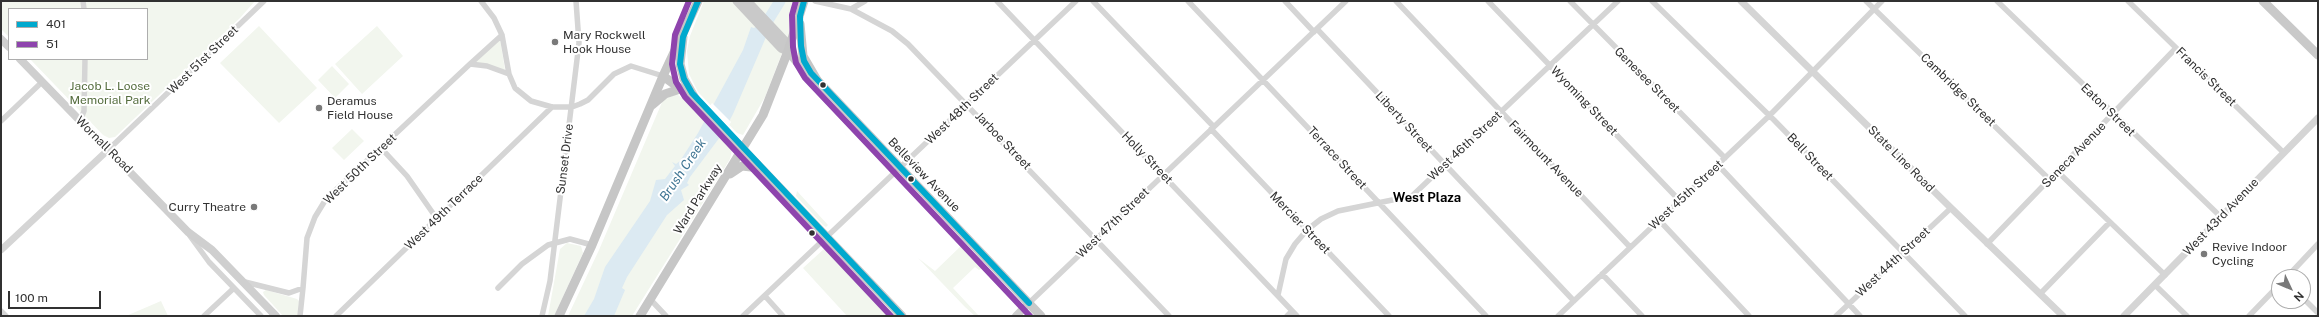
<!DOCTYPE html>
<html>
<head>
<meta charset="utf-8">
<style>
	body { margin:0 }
	#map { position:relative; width:2319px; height:317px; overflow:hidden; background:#fff; font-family:"Public Sans",sans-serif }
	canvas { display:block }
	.frame { position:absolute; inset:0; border:2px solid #313131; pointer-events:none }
	.legend { position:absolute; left:8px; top:8px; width:140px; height:52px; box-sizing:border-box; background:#fff; border:1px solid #adadad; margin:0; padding:5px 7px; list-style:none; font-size:12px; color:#313131 }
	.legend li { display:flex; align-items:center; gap:8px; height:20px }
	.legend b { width:20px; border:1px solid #adadad }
	.north { position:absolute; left:2271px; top:269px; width:40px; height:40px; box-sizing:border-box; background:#fff; border:1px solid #adadad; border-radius:50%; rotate:134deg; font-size:11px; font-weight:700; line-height:16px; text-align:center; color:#313131 }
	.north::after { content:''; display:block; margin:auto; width:14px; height:18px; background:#797979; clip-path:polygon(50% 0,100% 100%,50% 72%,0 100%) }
	.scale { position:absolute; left:8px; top:291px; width:93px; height:18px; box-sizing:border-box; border:2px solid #313131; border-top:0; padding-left:5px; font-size:12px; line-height:14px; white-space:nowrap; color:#313131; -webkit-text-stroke:3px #fff; paint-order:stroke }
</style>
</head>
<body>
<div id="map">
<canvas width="2319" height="317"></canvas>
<div class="frame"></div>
<ul class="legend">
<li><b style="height:5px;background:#00a9ce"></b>401</li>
<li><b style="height:5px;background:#8e44ad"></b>51</li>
</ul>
<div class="north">N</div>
<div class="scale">100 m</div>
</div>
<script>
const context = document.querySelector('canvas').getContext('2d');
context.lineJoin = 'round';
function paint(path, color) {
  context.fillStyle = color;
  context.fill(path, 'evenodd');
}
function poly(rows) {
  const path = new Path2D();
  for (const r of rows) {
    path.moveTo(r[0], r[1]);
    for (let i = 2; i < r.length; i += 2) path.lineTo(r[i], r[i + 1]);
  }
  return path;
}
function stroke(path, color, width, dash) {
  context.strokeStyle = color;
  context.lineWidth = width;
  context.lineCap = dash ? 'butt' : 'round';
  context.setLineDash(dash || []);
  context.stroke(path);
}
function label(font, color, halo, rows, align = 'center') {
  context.font = font + ' "Public Sans",sans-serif';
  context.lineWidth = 4;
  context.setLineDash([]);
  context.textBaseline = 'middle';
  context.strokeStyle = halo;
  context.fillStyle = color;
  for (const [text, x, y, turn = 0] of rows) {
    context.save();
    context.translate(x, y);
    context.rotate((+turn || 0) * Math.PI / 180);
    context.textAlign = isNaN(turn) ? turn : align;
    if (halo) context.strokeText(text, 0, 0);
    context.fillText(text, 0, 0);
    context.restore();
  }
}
const green = poly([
	[1,1,255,1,240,18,115,137,109,138,103,135,30,59,147,59,147,9,9,9,9,37,1,29],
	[704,1,797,1,789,35,765,97,743,135,737,133,698,92,689,74,687,51,690,36],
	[259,26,317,88,279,123,220,63],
	[377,26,403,56,362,94,335,64],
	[500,39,505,70,476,63,475,61],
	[332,66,349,84,335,98,318,80],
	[677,94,701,114,729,144,732,150,730,159,632,316,568,316,599,250,663,100],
	[352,129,364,141,344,160,332,148],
	[797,191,828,225,826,227,823,225,796,196],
	[567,243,581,246,583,253,554,316,548,316,560,249],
	[963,244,997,280,996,281,983,268,979,270,975,267,953,288,979,316,975,316,965,307,918,258,935,271],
	[824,249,829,249,893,316,847,316,803,268],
	[266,290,297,299,299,301,298,316,283,316,264,295,263,292],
	[161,301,168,316,126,316]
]);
const water = poly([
	[767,20,766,37,733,114,723,133,690,177,687,183,689,185,681,190,684,200,667,215,627,277,622,288,625,290,614,316,584,316,594,299,605,267,650,201,656,180,665,179,675,166,672,162,676,164,680,161,698,133,743,50,751,27,754,28]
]);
const pier = poly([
	[712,103,731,122,722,137,703,117]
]);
const river = poly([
	[762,30,780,1]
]);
const minor = poly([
	[83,1,84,9],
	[481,1,494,18,502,35,509,74,515,88,531,101,552,107,572,107,580,104,588,100,614,74,631,66,663,76],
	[815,1,851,9,892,31,908,44,1169,316],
	[997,1,1297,316],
	[1093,1,1214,127],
	[1188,1,1486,316],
	[1285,1,1314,32],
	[1396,1,1630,247],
	[1488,1,1680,201],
	[1570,1,1725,158],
	[1652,1,1774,120,1965,316],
	[1866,1,2050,180],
	[1997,1,2221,217],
	[2128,1,2284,153],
	[851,9,865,1],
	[1317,29,1574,301],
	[470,64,502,35],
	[1,121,42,82],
	[80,121,84,111,85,59],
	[1211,129,1389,316],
	[381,148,407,176,437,219],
	[109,149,264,1],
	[1718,165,1860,316],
	[2058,172,2165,275],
	[1659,220,1749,316],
	[190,236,209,262,261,316],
	[1987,244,2176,48],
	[1602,274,1642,316],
	[2287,277,2318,244],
	[245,282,289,293,303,288,307,238,315,217,326,199,470,64,487,66,509,74],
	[2155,285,2187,316],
	[498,288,522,264,548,245,570,239,592,245],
	[2040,294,2110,222],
	[1278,295,1286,259,1295,244,1307,230,1321,219,1338,211,1412,196,1618,1],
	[765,296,783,316],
	[2303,298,2318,313],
	[650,299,666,316],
	[1029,303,1346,1],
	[1,311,6,316],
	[204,316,234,288],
	[300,316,303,288],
	[336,316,552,107],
	[542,316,550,281,579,43,576,1],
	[743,316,1076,1],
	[1287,316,1292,311],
	[1558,316,1769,116,1882,1],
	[1836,316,1951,208],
	[2249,316,2279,285]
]);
const tertiary = poly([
	[1741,1,1951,208,2063,316],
	[1,250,109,149],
	[2124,316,2318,118]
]);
const secondary = poly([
	[1,39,9,47],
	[20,59,188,232,212,250,276,316],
	[1016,316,1029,303]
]);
const primary = poly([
	[737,1,781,48,788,51],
	[747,1,785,41,788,51,803,69,817,80,1041,316],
	[2263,1,2318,55],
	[683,37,680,64,684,79,696,100,902,316]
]);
const trunk = poly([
	[800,24,803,56,817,80],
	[663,76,696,100],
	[652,105,665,94,680,89],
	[730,174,742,166,760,168],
	[559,316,592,245,663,76,698,1],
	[640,316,763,115,788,51,804,1]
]);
const bus1 = poly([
	[698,1,683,37,680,64,684,79,692,93,902,316],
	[804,1,800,16,801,46,804,61,811,73,1029,303]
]);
const bus2 = poly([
	[689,1,675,35,672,64,676,82,685,97,891,316],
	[796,1,792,15,793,47,796,63,805,78,1030,316]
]);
const markers = [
	[555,42,4,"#797979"],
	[823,85,3.5,"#313131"],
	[319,108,4,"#797979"],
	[911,179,3.5,"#313131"],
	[254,207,4,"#797979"],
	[812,233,3.5,"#313131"],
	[2204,254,4,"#797979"]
];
const poiNames = [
	["Mary Rockwell",563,35],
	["Hook House",563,49],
	["Deramus",327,101],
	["Field House",327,115],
	["Curry Theatre",246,207,"right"],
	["Revive Indoor",2212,247],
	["Cycling",2212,261]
];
const streetNames = [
	["West 51st Street",203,60,-44],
	["Francis Street",2206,77,44],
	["Genesee Street",1647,80,45],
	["Cambridge Street",1958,90,44],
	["Wyoming Street",1584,101,46],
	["West 48th Street",962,109,-44],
	["Eaton Street",2108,110,44],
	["Liberty Street",1404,122,47],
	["Jarboe Street",1003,141,46],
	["Wornall Road",104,145,45],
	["West 46th Street",1465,146,-43],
	["Seneca Avenue",2074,155,-46],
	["Bell Street",1810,157,46],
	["Holly Street",1147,158,46],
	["Terrace Street",1337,158,47],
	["Sunset Drive",565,159,-83],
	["Fairmount Avenue",1546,159,46],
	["State Line Road",1901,159,45],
	["West 50th Street",360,169,-44],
	["Belleview Avenue",924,175,46],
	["West 45th Street",1686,195,-43],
	["Ward Parkway",698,199,-58],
	["West 49th Terrace",444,212,-44],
	["West 43rd Avenue",2221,217,-46],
	["West 47th Street",1113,223,-44],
	["Mercier Street",1300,223,46],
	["West 44th Street",1893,262,-43]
];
const parkNames = [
	["Jacob L. Loose",110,86],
	["Memorial Park",110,100]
];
const waterNames = [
	["Brush Creek",683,170,-56]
];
const neighbourhoodNames = [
	["West Plaza",1427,198]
];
paint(green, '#f2f6ee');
paint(water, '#dceaf2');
paint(pier, '#fff');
stroke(river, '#dceaf2', 11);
stroke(minor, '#d5d5d5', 5.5);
stroke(tertiary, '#d5d5d5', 7);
stroke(secondary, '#cfcfcf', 8);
stroke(primary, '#c9c9c9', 9);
stroke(trunk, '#c6c6c6', 9);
stroke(bus1, '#00a9ce', 6);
stroke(bus2, '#8e44ad', 6);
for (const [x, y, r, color] of markers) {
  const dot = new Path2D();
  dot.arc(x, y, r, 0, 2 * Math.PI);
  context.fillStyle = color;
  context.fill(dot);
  stroke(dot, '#fff', 1.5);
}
label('12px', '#313131', '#fff', poiNames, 'left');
label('12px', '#313131', '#fff', streetNames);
label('12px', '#556d3e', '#fff', parkNames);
label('italic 13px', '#3f7593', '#fff', waterNames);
label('bold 13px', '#000', '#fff', neighbourhoodNames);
</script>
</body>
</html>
